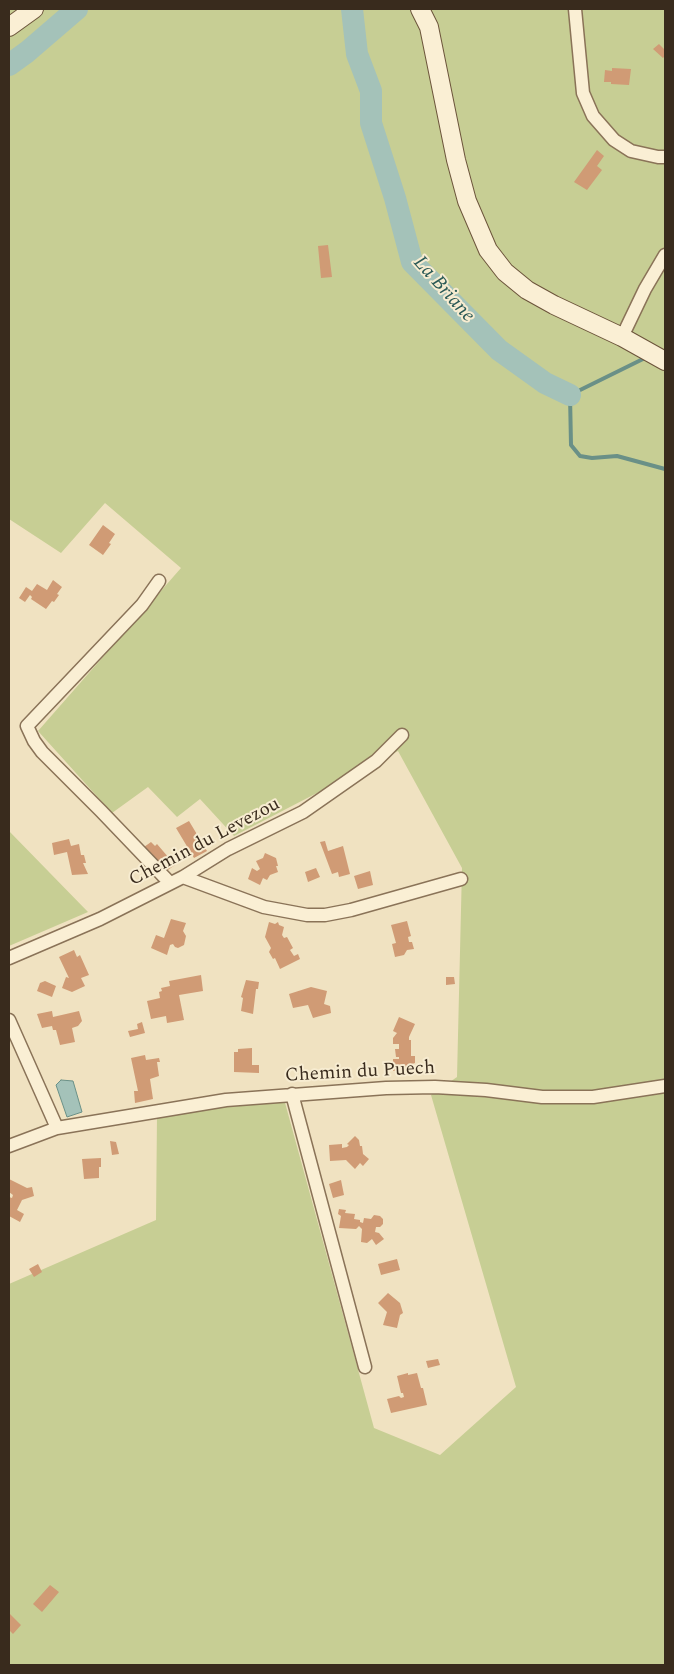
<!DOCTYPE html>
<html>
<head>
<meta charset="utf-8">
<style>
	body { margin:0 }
	#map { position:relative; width:674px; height:1674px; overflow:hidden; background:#f0e2c1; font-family:Spectral,serif }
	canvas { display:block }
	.frame { position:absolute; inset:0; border:10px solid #392b1d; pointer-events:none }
</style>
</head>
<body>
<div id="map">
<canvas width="674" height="1674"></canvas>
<div class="frame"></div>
</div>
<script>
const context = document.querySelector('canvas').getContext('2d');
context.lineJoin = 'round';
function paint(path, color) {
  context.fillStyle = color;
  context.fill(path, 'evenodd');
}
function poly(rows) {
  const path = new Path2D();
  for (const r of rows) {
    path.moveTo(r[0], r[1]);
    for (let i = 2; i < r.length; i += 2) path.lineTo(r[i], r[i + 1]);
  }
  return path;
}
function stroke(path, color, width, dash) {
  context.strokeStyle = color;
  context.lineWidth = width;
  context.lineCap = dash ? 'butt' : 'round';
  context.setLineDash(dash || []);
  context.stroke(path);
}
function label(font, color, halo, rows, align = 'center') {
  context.font = font + ' Spectral,serif';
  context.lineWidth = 4;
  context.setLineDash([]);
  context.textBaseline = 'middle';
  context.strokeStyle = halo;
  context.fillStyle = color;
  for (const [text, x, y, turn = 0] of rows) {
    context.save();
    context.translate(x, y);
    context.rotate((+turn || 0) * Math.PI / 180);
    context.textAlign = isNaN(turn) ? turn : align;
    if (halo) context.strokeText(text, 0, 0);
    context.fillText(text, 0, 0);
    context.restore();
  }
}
const green = poly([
	[9,9,665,9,665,1665,9,1665,9,1284,156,1220,157,1116,284,1099,374,1428,440,1455,516,1387,431,1095,457,1077,462,868,398,751,234,836,200,799,177,817,148,787,112,813,38,731,181,568,105,503,61,553,9,519],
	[9,831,88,912,9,946]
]);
const water = poly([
	[61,1080,73,1081,82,1112,67,1117,56,1085,61,1080]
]);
const stream = poly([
	[647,357,570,395,571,445,580,456,592,458,617,456,665,469]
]);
const river = poly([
	[352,9,357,54,371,91,371,123,395,198,412,262,499,350,545,383,570,395],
	[9,65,27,52,77,9]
]);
const building = poly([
	[659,44,665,50,665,56,663,58,653,49],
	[612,68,631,69,629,85,611,84,611,82,604,82,605,70,612,71],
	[597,150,604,156,597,166,602,170,587,190,574,182],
	[328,245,332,277,321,278,318,246],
	[103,525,115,534,109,543,111,544,103,555,89,545],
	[53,580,62,587,57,594,59,595,54,602,52,601,46,609,31,599,32,597,30,595,25,602,19,598,26,587,32,591,37,584,47,590],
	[189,821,207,851,194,858,176,828],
	[69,839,71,846,79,844,81,855,84,855,86,863,83,863,88,874,72,875,67,852,54,855,52,843],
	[325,841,328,851,343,846,350,874,339,877,338,872,332,874,320,842],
	[151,842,155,846,157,844,175,865,165,872,144,847],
	[265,853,276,858,278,866,276,866,278,872,270,875,267,880,263,878,260,885,248,879,252,868,257,871,260,869,256,861,263,858],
	[316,868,320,877,308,882,305,872],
	[370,871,373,885,358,889,354,876],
	[171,919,186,923,183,931,186,936,184,945,178,948,175,947,173,944,170,945,167,955,151,948,156,935,164,938],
	[407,921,411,936,408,937,409,942,412,942,414,949,407,950,404,955,395,957,392,944,396,943,391,925],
	[269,922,275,924,278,922,279,925,284,927,282,935,284,938,287,937,293,948,290,950,294,956,298,954,300,959,280,969,275,958,273,959,269,952,271,948,265,937],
	[74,950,77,957,80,955,89,975,81,978,85,986,72,992,62,988,66,977,69,978,59,957],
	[201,975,203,991,179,995,184,1020,167,1023,166,1016,151,1019,147,1001,160,998,159,992,162,991,161,988,170,986,169,981],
	[446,977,454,977,455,984,446,985],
	[246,980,259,982,258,989,256,989,253,1014,241,1011,243,998,241,997],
	[45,981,56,986,52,997,37,991,40,983],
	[311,987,327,991,324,1004,330,1006,331,1013,313,1018,308,1005,293,1008,289,994],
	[52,1011,53,1017,79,1011,82,1021,78,1026,72,1028,75,1042,60,1045,56,1030,53,1030,52,1026,42,1028,37,1014],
	[399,1017,415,1024,409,1037,409,1040,411,1040,411,1056,415,1056,415,1063,412,1064,412,1070,393,1071,393,1059,399,1059,399,1057,396,1057,395,1049,399,1049,399,1044,393,1044,393,1038,397,1033,393,1031],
	[142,1022,145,1033,130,1037,128,1031,138,1029,137,1024],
	[252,1048,252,1065,259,1065,259,1073,234,1072,234,1052,238,1052,238,1049],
	[145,1055,146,1060,159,1058,160,1062,157,1062,159,1076,150,1079,153,1099,135,1103,134,1091,138,1091,131,1058],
	[355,1136,359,1140,360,1146,362,1146,363,1154,369,1159,363,1166,360,1163,355,1169,346,1160,330,1161,329,1145,342,1144,342,1148,347,1147,349,1145,347,1144],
	[110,1141,116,1142,119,1154,112,1155],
	[101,1158,101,1167,99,1167,99,1178,84,1179,82,1159],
	[9,1179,27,1188,32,1187,34,1196,22,1200,17,1210,24,1214,20,1222,9,1216,9,1197,12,1198,13,1195,9,1192],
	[341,1180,344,1195,333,1198,329,1184],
	[339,1209,346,1210,345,1213,355,1214,354,1219,360,1220,360,1222,363,1223,364,1218,371,1219,374,1215,380,1216,383,1219,383,1224,380,1227,376,1227,375,1232,379,1233,384,1239,376,1245,372,1239,367,1243,361,1242,362,1229,359,1226,356,1229,339,1228,341,1216,338,1214],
	[397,1259,400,1270,381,1275,378,1264],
	[38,1264,42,1272,34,1277,29,1269],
	[388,1293,400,1303,403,1313,400,1315,397,1328,383,1325,387,1312,378,1303],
	[438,1359,440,1365,428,1368,426,1361],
	[408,1373,408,1375,417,1373,421,1388,423,1388,427,1405,391,1413,387,1399,399,1396,401,1398,404,1397,403,1393,401,1393,397,1376],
	[50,1585,59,1592,42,1612,33,1604],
	[9,1613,21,1625,13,1634,9,1630]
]);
const street = poly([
	[575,9,583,93,593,116,614,140,631,151,658,157,665,157],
	[622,337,645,289,665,255],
	[159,581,142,605,27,726,34,741,42,752,101,811,170,883],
	[183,877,264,907,307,915,325,915,351,910,461,879],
	[9,958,100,919,183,877,228,849,303,812,376,761,402,735],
	[9,1020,57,1128],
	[292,1094,365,1367],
	[9,1146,57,1128,226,1100,386,1088,435,1087,486,1090,542,1097,593,1097,665,1086]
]);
const secondary = poly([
	[420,9,429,27,456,160,467,201,488,250,505,272,527,290,554,305,622,337,665,361],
	[9,27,34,9]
]);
const streetNames = [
	["Chemin du Levezou",205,843,-28],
	["Chemin du Puech",360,1073,-3]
];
const waterNames = [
	["La Briane",443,290,48]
];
paint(green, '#c7ce94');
paint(water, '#a4c2b9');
stroke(water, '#6a9087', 1);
stroke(stream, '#6a9087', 4);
stroke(river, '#a4c2b9', 22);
paint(building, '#d09b75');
stroke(street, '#8a7358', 15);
stroke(secondary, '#6c543b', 20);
stroke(street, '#faefd4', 12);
stroke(secondary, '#faefd4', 18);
label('19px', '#392b1d', '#f7ecd1', streetNames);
label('italic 20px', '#2b5a57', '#f7ecd1', waterNames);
</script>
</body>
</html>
